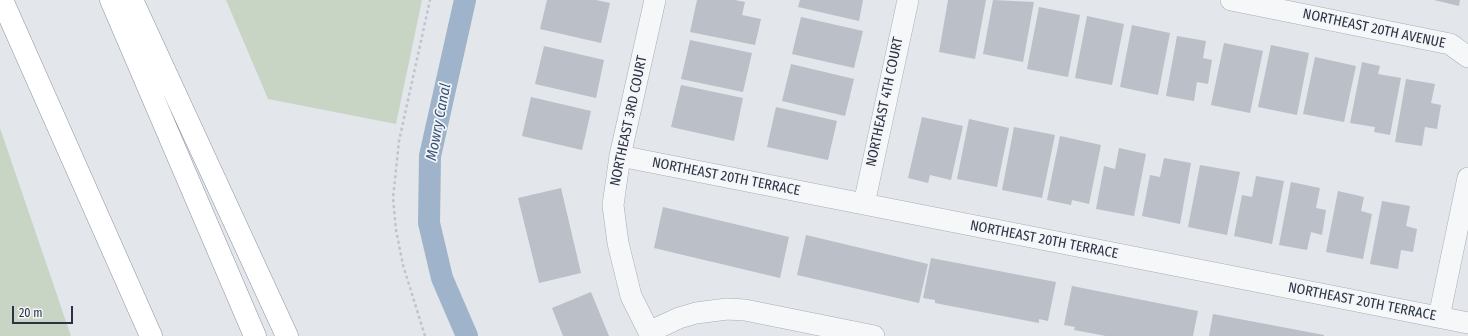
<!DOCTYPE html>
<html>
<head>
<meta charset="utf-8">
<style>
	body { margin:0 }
	#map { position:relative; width:1468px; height:336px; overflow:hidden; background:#e3e6eb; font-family:"Fira Sans Condensed",sans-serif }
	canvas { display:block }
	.scale { position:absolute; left:12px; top:306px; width:61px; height:18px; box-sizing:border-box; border:2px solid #2b3343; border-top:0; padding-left:5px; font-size:12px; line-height:14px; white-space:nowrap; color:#2b3343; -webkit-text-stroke:3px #f3f5f8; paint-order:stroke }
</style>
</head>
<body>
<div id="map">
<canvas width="1468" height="336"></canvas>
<div class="scale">20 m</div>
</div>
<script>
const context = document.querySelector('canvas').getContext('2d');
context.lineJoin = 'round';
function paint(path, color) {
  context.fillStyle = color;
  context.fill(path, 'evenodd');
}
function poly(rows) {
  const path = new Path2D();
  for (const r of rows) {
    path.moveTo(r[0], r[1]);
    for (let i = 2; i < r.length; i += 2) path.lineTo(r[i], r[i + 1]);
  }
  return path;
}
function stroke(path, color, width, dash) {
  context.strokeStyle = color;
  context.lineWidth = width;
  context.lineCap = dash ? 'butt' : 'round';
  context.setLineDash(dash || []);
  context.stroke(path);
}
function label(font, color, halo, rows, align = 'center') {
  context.font = font + ' "Fira Sans Condensed",sans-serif';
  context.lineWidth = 3.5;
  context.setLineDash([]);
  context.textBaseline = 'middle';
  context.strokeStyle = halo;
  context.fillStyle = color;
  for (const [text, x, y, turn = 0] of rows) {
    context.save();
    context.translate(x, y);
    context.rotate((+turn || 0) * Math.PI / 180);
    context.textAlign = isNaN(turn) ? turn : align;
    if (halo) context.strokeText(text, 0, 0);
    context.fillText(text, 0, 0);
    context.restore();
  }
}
const green = poly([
	[226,0,422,0,396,124,268,99],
	[0,128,71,336,0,336]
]);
const canal = poly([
	[465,0,430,156,429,223,442,278,467,336]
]);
const building = poly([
	[547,0,596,0,610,3,601,43,540,29],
	[697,0,735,0,745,2,742,15,761,19,755,45,690,32],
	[800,0,863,0,859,21,798,7],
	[948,0,986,0,975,59,939,52],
	[993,0,1034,2,1023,62,983,54],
	[1434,0,1460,0,1459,6],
	[1039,7,1080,15,1068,77,1027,69],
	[1087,16,1124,24,1112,85,1075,78],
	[801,17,863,31,854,68,792,54],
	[1132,25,1170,33,1158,95,1120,87],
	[1177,36,1206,41,1203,58,1212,60,1208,84,1197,82,1194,101,1166,96],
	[690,40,752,53,743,92,681,79],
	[1224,43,1263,51,1250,113,1211,105],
	[1271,45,1309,53,1297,115,1258,107],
	[544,46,604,60,596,98,535,84],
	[1315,57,1356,66,1344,122,1303,114],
	[1362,62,1380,66,1378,74,1401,78,1390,135,1374,132,1375,127,1350,123],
	[791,64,854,79,845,116,782,101],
	[1406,79,1435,84,1431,103,1441,105,1437,129,1425,127,1422,146,1395,142],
	[681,85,743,98,734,141,671,127],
	[531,97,591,111,582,150,522,136],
	[776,107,837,121,828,160,767,147],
	[922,117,963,126,951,180,930,175,928,183,908,178],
	[969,119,1009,128,997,187,957,179],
	[1014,127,1055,135,1042,198,1002,190],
	[1060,136,1101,145,1089,204,1072,200,1071,205,1047,200],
	[1119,148,1146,154,1134,216,1096,209,1104,166,1115,169],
	[1164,158,1191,163,1180,224,1142,216,1150,175,1160,177],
	[1200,165,1240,172,1227,235,1188,227],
	[1256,176,1284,181,1272,244,1234,236,1242,195,1252,197],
	[1291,182,1320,188,1316,208,1326,210,1322,235,1311,232,1307,250,1279,245],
	[561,188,581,273,539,283,518,198],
	[1338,191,1364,197,1361,211,1372,214,1363,259,1326,252],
	[1382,201,1410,206,1406,226,1417,229,1413,252,1401,250,1398,269,1370,264],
	[663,207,789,237,780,278,654,248],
	[806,235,928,264,919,303,797,275],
	[931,258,1056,282,1048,321,1039,319,1039,323,935,303,935,300,923,298],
	[1072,286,1198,311,1193,336,1106,336,1074,330,1075,327,1064,325],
	[591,292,609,336,563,336,552,308],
	[1213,314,1324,335,1324,336,1209,336]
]);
const path = poly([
	[425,336,403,265,396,230,393,198,399,141,430,0]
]);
const minor = poly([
	[1231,0,1450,44,1468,57],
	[620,156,1468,323],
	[864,204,908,0],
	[1439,317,1468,178],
	[649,332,679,318,696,313,727,309,745,310,874,336],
	[651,336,631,296,618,243,613,205,620,156,655,0]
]);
const highway = poly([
	[2,0,151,336],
	[111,0,255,336],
	[132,0,287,336]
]);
const streetNames = [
	["NORTHEAST 20TH AVENUE",1374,29,12],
	["NORTHEAST 4TH COURT",885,102,-78],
	["NORTHEAST 3RD COURT",629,121,-78],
	["NORTHEAST 20TH TERRACE",726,177,11],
	["NORTHEAST 20TH TERRACE",1044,240,11],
	["NORTHEAST 20TH TERRACE",1362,302,11]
];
const waterNames = [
	["Mowry Canal",439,122,-79]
];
paint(green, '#c8d5c4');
stroke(canal, '#9fb3ca', 22);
paint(building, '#babfc8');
stroke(minor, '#a8adb5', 22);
stroke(highway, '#8a93a1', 23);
stroke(path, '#c1c4ca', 2.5, [3, 3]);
stroke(minor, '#f6f7f9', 21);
stroke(highway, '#fff', 22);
label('14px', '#2b3343', '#f3f5f8', streetNames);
label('italic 15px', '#355176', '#f3f5f8', waterNames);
</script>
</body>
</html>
